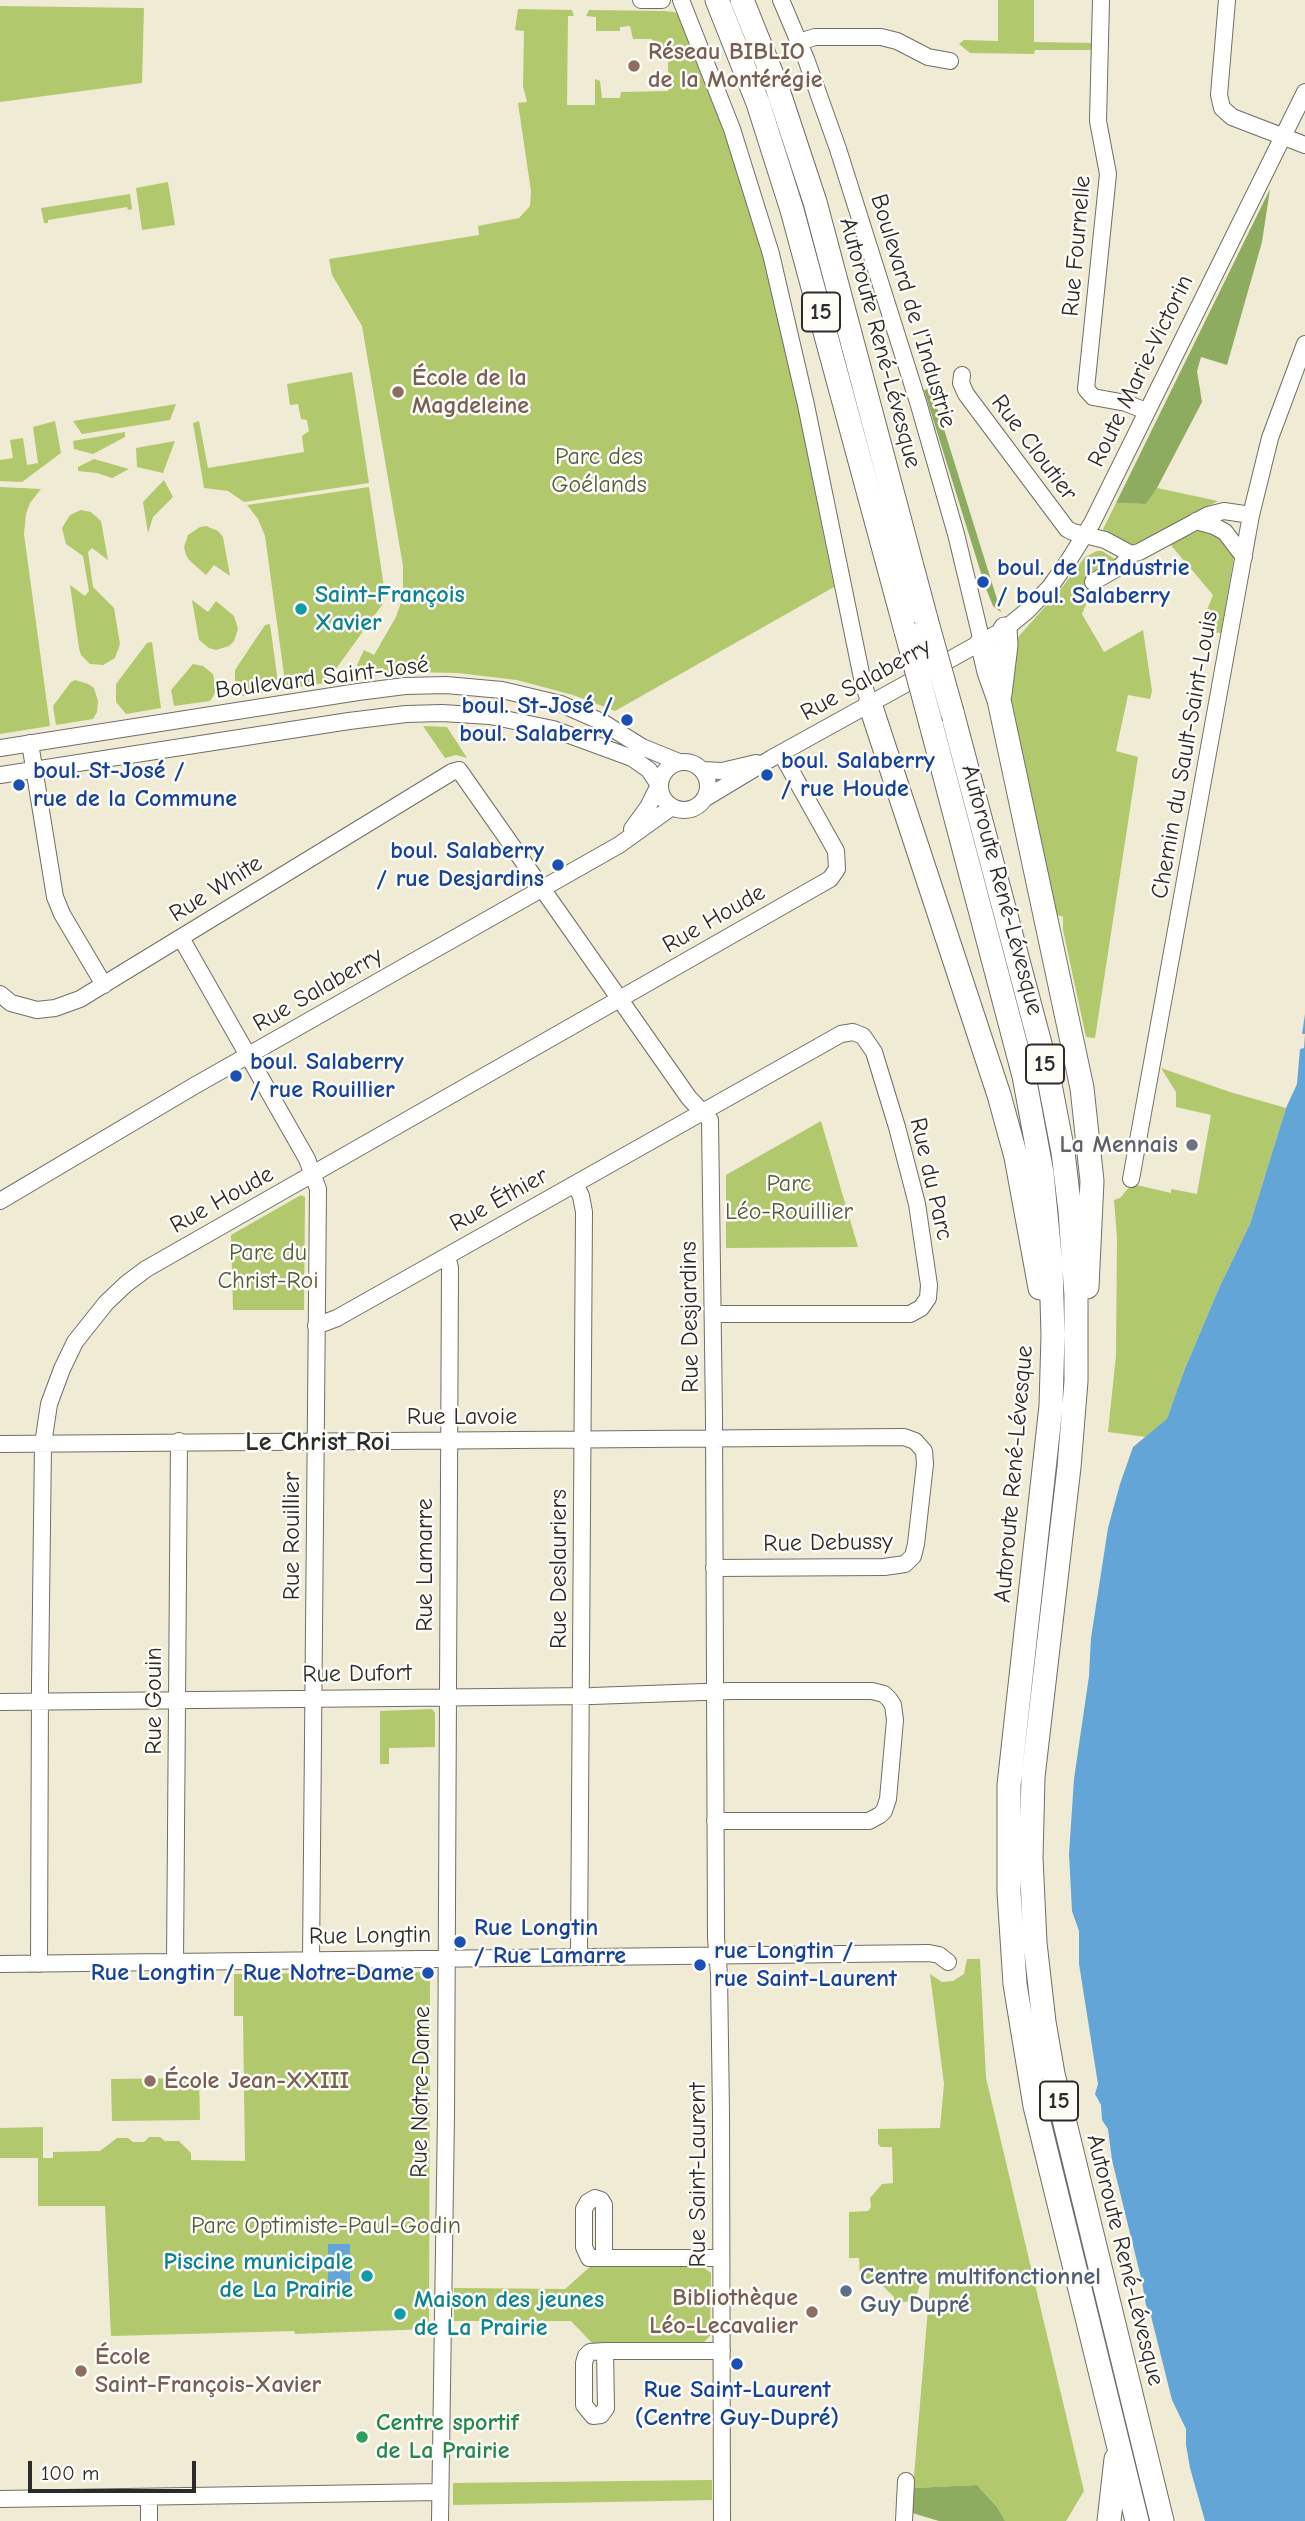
<!DOCTYPE html>
<html>
<head>
<meta charset="utf-8">
<style>
	body { margin:0 }
	#map { position:relative; width:1305px; height:2521px; overflow:hidden; background:#f0ebd4; font-family:"Comic Neue",sans-serif }
	canvas { display:block }
	.scale { position:absolute; left:28px; top:2461px; width:168px; height:32px; box-sizing:border-box; border:4px solid #2b2b2b; border-top:0; padding-left:9px; font-size:21px; line-height:24px; white-space:nowrap; color:#2b2b2b; -webkit-text-stroke:5px #fdfcf7; paint-order:stroke }
</style>
</head>
<body>
<div id="map">
<canvas width="1305" height="2521"></canvas>
<div class="scale">100 m</div>
</div>
<script>
const context = document.querySelector('canvas').getContext('2d');
context.lineJoin = 'round';
function paint(path, color) {
  context.fillStyle = color;
  context.fill(path, 'evenodd');
}
function poly(rows) {
  const path = new Path2D();
  for (const r of rows) {
    if (r.length === 3) {
      path.moveTo(r[0] + r[2], r[1]);
      path.arc(r[0], r[1], r[2], 0, 2 * Math.PI);
      continue;
    }
    path.moveTo(r[0], r[1]);
    for (let i = 2; i < r.length; i += 2) path.lineTo(r[i], r[i + 1]);
  }
  return path;
}
function stroke(path, color, width, dash) {
  context.strokeStyle = color;
  context.lineWidth = width;
  context.lineCap = dash ? 'butt' : 'round';
  context.setLineDash(dash || []);
  context.stroke(path);
}
function label(font, color, halo, rows, align = 'center') {
  context.font = font + ' "Comic Neue",sans-serif';
  context.lineWidth = 5;
  context.setLineDash([]);
  context.textBaseline = 'middle';
  context.strokeStyle = halo;
  context.fillStyle = color;
  for (const [text, x, y, turn = 0] of rows) {
    context.save();
    context.translate(x, y);
    context.rotate((+turn || 0) * Math.PI / 180);
    context.textAlign = isNaN(turn) ? turn : align;
    if (halo) context.strokeText(text, 0, 0);
    context.fillText(text, 0, 0);
    context.restore();
  }
}
const green = poly([
	[998,0,1034,0,1034,42,1092,43,1092,50,1035,50,1034,54,970,53,959,44,964,40,998,41],
	[0,6,144,8,142,83,0,102],
	[518,9,572,10,574,16,568,16,567,105,595,105,595,79,600,81,602,98,620,98,621,92,668,91,668,57,658,57,657,53,652,51,652,39,633,39,630,26,620,27,620,31,596,31,596,17,586,16,589,10,664,11,674,12,680,15,719,109,757,228,781,322,834,587,615,711,573,695,517,680,458,673,408,672,363,677,357,665,364,650,374,655,396,617,403,596,403,566,362,326,332,275,329,259,479,235,478,226,519,218,530,206,531,191,518,103,527,102,523,86,524,31,515,30],
	[168,182,175,225,142,230,136,188],
	[130,194,132,209,128,210,127,207,48,220,48,223,44,223,41,208],
	[352,372,369,483,244,502,228,491,204,488,193,423,199,421,208,468,304,452,302,436,309,431,307,420,301,419,298,404,290,405,287,384],
	[176,404,170,420,82,434,73,421],
	[55,421,61,453,22,482,0,481,0,460,13,458,10,440,23,438,27,465,38,463,33,427],
	[125,432,125,437,93,454,74,449,73,441],
	[175,441,163,473,137,467,136,448],
	[94,459,129,469,112,478,97,473,78,471,78,467],
	[164,480,173,497,153,517,148,533,143,502],
	[0,487,41,489,30,503,26,514,24,534,50,726,0,734],
	[369,487,385,594,382,605,328,680,325,683,286,689,265,536,258,519,247,505],
	[1157,488,1218,501,1135,544,1129,545,1106,533,1103,529,1116,503,1146,504],
	[81,510,91,512,101,521,108,560,92,548,88,552,93,587,114,608,120,644,115,658,103,665,90,664,81,655,79,648,70,585,85,596,89,591,83,556,66,544,62,528,70,515],
	[206,526,218,531,223,537,230,576,214,565,206,575,189,560,186,555,184,547,188,535,200,527],
	[1200,530,1218,534,1232,551,1234,557,1221,633,1203,631,1203,620,1213,595,1170,544],
	[1097,551,1102,551,1118,561,1093,587,1082,614,1104,652,1143,630,1152,691,1150,699,1128,695,1116,751,1138,757,1095,1038,1086,1037,1063,930,1063,917,1058,915,1056,924,1009,711,1016,643,1019,636,1060,590,1085,557],
	[192,600,208,612,216,601,234,616,238,629,234,641,229,646,216,650,209,648,199,640],
	[270,624,279,690,242,696,235,687,235,670,265,625],
	[152,642,161,708,126,714,116,702,116,684,147,643],
	[193,664,203,666,213,674,216,689,214,695,210,701,174,706,171,690],
	[75,680,88,684,94,688,98,701,97,712,93,719,56,725,53,706,71,682],
	[423,726,447,727,467,758,456,755,445,758],
	[1161,1068,1230,1092,1286,1108,1250,1224,1219,1288,1184,1371,1167,1420,1146,1437,1108,1432,1116,1355,1117,1238,1114,1200,1120,1198,1132,1184,1171,1193,1171,1189,1197,1194,1211,1115,1176,1107,1176,1092],
	[821,1121,858,1247,726,1248,726,1175],
	[301,1195,305,1197,304,1310,233,1310,231,1235],
	[432,1709,435,1713,435,1747,389,1748,389,1764,380,1764,380,1711],
	[967,1959,980,1959,986,2078,1084,2491,1066,2521,1005,2521,997,2507,977,2485,913,2488,930,2284,928,2278,922,2278,915,2300,894,2304,894,2297,876,2279,860,2278,859,2258,849,2258,849,2212,868,2211,871,2207,870,2198,882,2184,893,2183,892,2147,881,2147,878,2144,878,2129,940,2128,944,2084,930,1974,942,1982,953,1981,964,1974],
	[430,1972,429,2329,295,2334,294,2331,111,2336,105,2206,38,2206,38,2158,0,2158,0,2128,43,2127,43,2158,53,2158,53,2152,100,2151,117,2138,128,2138,133,2142,144,2142,149,2137,160,2137,165,2141,179,2141,191,2153,191,2160,245,2161,243,2016,234,2016,234,1974],
	[199,2078,200,2120,112,2121,111,2079],
	[591,2266,702,2266,711,2273,710,2336,703,2343,592,2343,571,2321,454,2321,454,2288,565,2289],
	[712,2480,712,2500,453,2505,453,2483]
]);
const forest = poly([
	[1270,189,1262,242,1227,365,1201,357,1197,371,1202,402,1157,488,1146,504,1116,503],
	[929,389,939,413,1001,612,993,606,985,586,924,390],
	[977,2485,997,2507,1005,2521,939,2521,909,2512,913,2488]
]);
const water = poly([
	[1305,1014,1305,2521,1205,2521,1190,2468,1186,2445,1186,2429,1172,2400,1151,2316,1146,2305,1142,2282,1112,2160,1108,2129,1102,2120,1101,2105,1095,2094,1098,2084,1079,1964,1079,1931,1072,1911,1069,1854,1074,1779,1089,1676,1091,1638,1108,1528,1120,1484,1133,1447,1167,1419,1184,1371,1219,1288,1250,1224,1286,1108,1297,1084,1300,1049,1304,1048,1305,1034,1302,1034],
	[328,2244,350,2244,350,2287,328,2287]
]);
const minor = poly([
	[641,0,662,0],
	[681,0,732,129,771,254,806,405,863,683,870,704],
	[781,0,806,59,838,149,918,402,956,534,982,642],
	[1101,0,1098,121,1108,174,1086,389,1093,397,1126,403,1146,411],
	[1227,0,1219,95,1222,108,1232,117,1305,145],
	[799,42,815,37,881,37,897,41,928,57,950,61],
	[962,375,961,383,966,394,1067,529,1073,532,1105,540,1131,554],
	[1196,521,1214,526,1225,532,1244,557],
	[1093,582,1121,566,1131,554,1139,552,1208,515,1224,511,1251,515],
	[30,743,55,897,62,914,104,985],
	[0,748,358,692,405,686,446,685,502,690,561,704,602,722,642,747,679,762],
	[684,786,24],
	[702,770,722,771,756,763],
	[0,775,349,721,406,714,442,713,490,716,553,729,632,758,649,770,659,785],
	[704,799,772,758,1005,629,1028,610,1050,587,1069,560,1092,523,1305,92],
	[632,829,648,807,659,785],
	[181,938,307,1159,318,1189,311,1960],
	[0,994,11,1003,37,1010,55,1008,80,999,452,772,459,770,689,1098,710,1120,714,1418,716,1938,719,1974,721,2113,722,2521],
	[1131,1179,1251,515,1270,438,1305,344],
	[575,1184,581,1196,584,1212,579,1956],
	[0,1201,194,1086,619,845,672,807],
	[316,1326,337,1318,841,1034,853,1032,863,1036,874,1052,897,1127,917,1204,929,1285,928,1298,921,1308,910,1314,713,1314],
	[0,1444,904,1437,915,1441,924,1451,925,1464,916,1544,913,1556,905,1564,884,1567,714,1568],
	[0,1702,592,1696,731,1691,872,1691,884,1694,889,1699,893,1705,895,1720,888,1799,884,1811,880,1815,869,1821,715,1821],
	[175,1962,179,1441],
	[0,1964,929,1953,939,1955,948,1962],
	[39,1964,40,1684,43,1444,49,1404,62,1369,75,1342,106,1303,126,1284,146,1269,830,879,837,869,836,851,781,753],
	[604,2258,604,2205,601,2200,595,2198,588,2202,584,2209,584,2247,589,2258,721,2258],
	[605,2351,606,2408,601,2415,593,2416,584,2405,584,2363,586,2356,590,2352,605,2351,722,2351],
	[149,2497,149,2521],
	[0,2499,440,2492],
	[440,2521,446,2114,450,1268,447,1256],
	[904,2521,906,2481]
]);
const highway = poly([
	[717,0,758,103,792,210,906,631],
	[742,0,777,87,815,202,926,619],
	[982,642,989,672,999,700,1082,1088,1092,1181,1087,1287],
	[1000,694,1006,645,1005,629],
	[870,704,999,1095,1016,1157,1040,1288],
	[952,712,1048,1074,1063,1152,1070,1211,1076,1296,1076,1381,1069,1467,1033,1777,1031,1858,1035,1943,1044,2022,1053,2074,1162,2521],
	[931,724,1024,1076,1042,1173,1051,1266,1053,1335,1051,1406,1009,1785,1009,1892,1015,1984,1035,2106,1137,2521],
	[1109,2521,1116,2459]
]);
const highwayBridge = poly([
	[926,619,952,712],
	[906,631,931,724]
]);
const markers = [
	[634,66,7,"#8d6e63"],
	[398,392,7,"#8d6e63"],
	[983,582,7,"#1a4fb4"],
	[301,609,7,"#0f9aa8"],
	[627,720,7,"#1a4fb4"],
	[767,775,7,"#1a4fb4"],
	[19,785,7,"#1a4fb4"],
	[558,865,7,"#1a4fb4"],
	[236,1076,7,"#1a4fb4"],
	[1192,1145,7,"#6b7280"],
	[460,1942,7,"#1a4fb4"],
	[700,1965,7,"#1a4fb4"],
	[428,1973,7,"#1a4fb4"],
	[150,2081,7,"#8d6e63"],
	[367,2276,7,"#0f9aa8"],
	[846,2291,7,"#5c6f8a"],
	[812,2312,7,"#8d6e63"],
	[400,2314,7,"#0f9aa8"],
	[737,2364,7,"#1a4fb4"],
	[81,2371,7,"#8d6e63"],
	[362,2437,7,"#2e9e5b"]
];
const shields = [
	[821,312,38],
	[1045,1064,38],
	[1059,2101,38]
];
const shieldNames = [
	["15",821,312],
	["15",1045,1064],
	["15",1059,2101]
];
const educationNames = [
	["Réseau BIBLIO",648,52],
	["de la Montérégie",648,80],
	["École de la",412,378],
	["Magdeleine",412,406],
	["École Jean-XXIII",164,2081],
	["Bibliothèque",798,2298,"right"],
	["Léo-Lecavalier",798,2326,"right"],
	["École",95,2357],
	["Saint-François-Xavier",95,2385]
];
const streetNames = [
	["Rue Fournelle",1077,246,-85],
	["Boulevard de l'Industrie",913,311,73],
	["Autoroute René-Lévesque",880,343,75],
	["Route Marie-Victorin",1141,371,-64],
	["Rue Cloutier",1034,448,53],
	["Boulevard Saint-José",322,678,-7],
	["Rue Salaberry",866,680,-29],
	["Chemin du Sault-Saint-Louis",1185,755,-80],
	["Rue White",216,889,-32],
	["Autoroute René-Lévesque",1002,890,75],
	["Rue Houde",714,919,-30],
	["Rue Salaberry",318,990,-30],
	["Rue du Parc",931,1179,77],
	["Rue Houde",222,1200,-29],
	["Rue Éthier",499,1200,-29],
	["Rue Desjardins",690,1317,-91],
	["Rue Lavoie",462,1417],
	["Autoroute René-Lévesque",1014,1474,-85],
	["Rue Rouillier",292,1536,-90],
	["Rue Debussy",828,1543,-1],
	["Rue Lamarre",425,1565,-90],
	["Rue Deslauriers",559,1569,-90],
	["Rue Dufort",357,1674,-1],
	["Rue Gouin",154,1701,-90],
	["Rue Longtin",370,1936,-1],
	["Rue Notre-Dame",421,2092,-89],
	["Rue Saint-Laurent",698,2175,-90],
	["Autoroute René-Lévesque",1125,2260,76]
];
const parkNames = [
	["Parc des",599,457],
	["Goélands",599,485],
	["Parc",789,1184],
	["Léo-Rouillier",789,1212],
	["Parc du",268,1253],
	["Christ-Roi",268,1281],
	["Parc Optimiste-Paul-Godin",326,2226]
];
const transitNames = [
	["boul. de l'Industrie",997,568],
	["/ boul. Salaberry",997,596],
	["boul. St-José /",613,706,"right"],
	["boul. Salaberry",613,734,"right"],
	["boul. Salaberry",781,761],
	["/ rue Houde",781,789],
	["boul. St-José /",33,771],
	["rue de la Commune",33,799],
	["boul. Salaberry",544,851,"right"],
	["/ rue Desjardins",544,879,"right"],
	["boul. Salaberry",250,1062],
	["/ rue Rouillier",250,1090],
	["Rue Longtin",474,1928],
	["/ Rue Lamarre",474,1956],
	["rue Longtin /",714,1951],
	["rue Saint-Laurent",714,1979],
	["Rue Longtin / Rue Notre-Dame",414,1973,"right"],
	["Rue Saint-Laurent",737,2390,"center"],
	["(Centre Guy-Dupré)",737,2418,"center"]
];
const cultureNames = [
	["Saint-François",315,595],
	["Xavier",315,623],
	["Piscine municipale",353,2262,"right"],
	["de La Prairie",353,2290,"right"],
	["Maison des jeunes",414,2300],
	["de La Prairie",414,2328]
];
const worshipNames = [
	["La Mennais",1178,1145]
];
const serviceNames = [
	["Centre multifonctionnel",860,2277],
	["Guy Dupré",860,2305]
];
const leisureNames = [
	["Centre sportif",376,2423],
	["de La Prairie",376,2451]
];
const neighbourhoodNames = [
	["Le Christ Roi",318,1443]
];
paint(green, '#b2c86d');
paint(forest, '#8dac60');
paint(water, '#63a5d7');
stroke(minor, '#706e66', 18);
stroke(highway, '#706e66', 25);
stroke(minor, '#fff', 16);
stroke(highway, '#fff', 23);
stroke(highwayBridge, '#706e66', 25, []);
stroke(highwayBridge, '#fff', 23);
for (const [x, y, r, color] of markers) {
  const dot = new Path2D();
  dot.arc(x, y, r, 0, 2 * Math.PI);
  context.fillStyle = color;
  context.fill(dot);
  stroke(dot, '#fdfcf7', 2.5);
}
for (const [x, y, w] of shields) {
  const box = new Path2D();
  box.roundRect(x - w / 2, y - 19.5, w, 39, 5);
  context.fillStyle = '#fdfcf7';
  context.fill(box);
  stroke(box, '#2b2b2b', 2);
}
label('bold 23px', '#2b2b2b', null, shieldNames);
label('bold 24px', '#785e54', '#fdfcf7', educationNames, 'left');
label('24px', '#2b2b2b', '#fdfcf7', streetNames);
label('24px', '#545a3f', '#fdfcf7', parkNames);
label('bold 24px', '#164399', '#fdfcf7', transitNames, 'left');
label('bold 24px', '#0d838f', '#fdfcf7', cultureNames, 'left');
label('bold 24px', '#5b616d', '#fdfcf7', worshipNames, 'right');
label('bold 24px', '#4e5e75', '#fdfcf7', serviceNames, 'left');
label('bold 24px', '#27864d', '#fdfcf7', leisureNames, 'left');
label('bold 26px', '#2b2b2b', '#fdfcf7', neighbourhoodNames);
</script>
</body>
</html>
